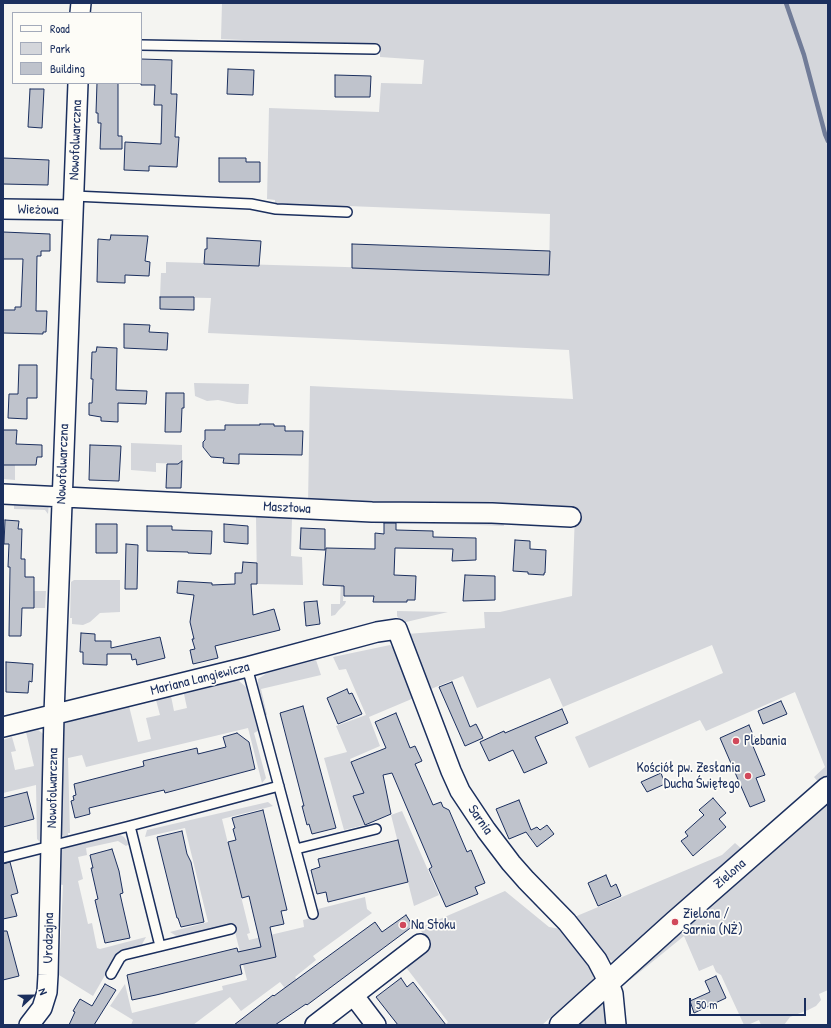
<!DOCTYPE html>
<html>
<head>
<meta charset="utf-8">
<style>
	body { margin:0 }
	#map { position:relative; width:831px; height:1028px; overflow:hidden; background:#f4f4f1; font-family:"Patrick Hand",sans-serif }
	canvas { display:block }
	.frame { position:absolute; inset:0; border:4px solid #1b2f5e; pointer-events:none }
	.legend { position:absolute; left:12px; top:12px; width:130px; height:72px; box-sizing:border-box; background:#fdfcf7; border:1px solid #a3aaba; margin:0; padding:5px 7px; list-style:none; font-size:12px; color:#1b2f5e }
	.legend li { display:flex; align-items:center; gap:8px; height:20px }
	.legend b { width:20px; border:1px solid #a3aaba }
	.north { position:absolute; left:12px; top:976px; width:40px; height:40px; -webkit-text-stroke:3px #fdfcf7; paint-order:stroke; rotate:68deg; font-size:11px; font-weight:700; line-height:16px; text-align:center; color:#1b2f5e }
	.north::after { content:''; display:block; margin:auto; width:14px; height:18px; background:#1b2f5e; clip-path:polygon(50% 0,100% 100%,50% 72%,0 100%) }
	.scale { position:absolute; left:689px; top:998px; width:117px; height:18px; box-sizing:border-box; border:2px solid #1b2f5e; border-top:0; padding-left:5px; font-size:12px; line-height:14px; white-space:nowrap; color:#1b2f5e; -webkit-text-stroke:3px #fdfcf7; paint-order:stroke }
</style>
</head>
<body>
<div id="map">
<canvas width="831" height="1028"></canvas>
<div class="frame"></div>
<ul class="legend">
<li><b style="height:5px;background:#fdfcf7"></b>Road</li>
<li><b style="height:11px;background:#d4d6db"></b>Park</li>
<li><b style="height:11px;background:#bfc3cc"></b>Building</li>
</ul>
<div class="north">N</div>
<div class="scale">50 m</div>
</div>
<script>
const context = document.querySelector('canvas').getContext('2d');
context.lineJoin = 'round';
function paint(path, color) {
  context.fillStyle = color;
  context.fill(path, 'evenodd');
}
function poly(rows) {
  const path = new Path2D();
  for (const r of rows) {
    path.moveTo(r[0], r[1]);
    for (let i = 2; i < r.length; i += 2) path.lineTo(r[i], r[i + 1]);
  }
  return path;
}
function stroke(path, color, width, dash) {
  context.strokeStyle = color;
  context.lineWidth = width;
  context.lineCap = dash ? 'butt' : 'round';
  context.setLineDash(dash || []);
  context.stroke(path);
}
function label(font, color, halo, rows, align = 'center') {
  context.font = font + ' "Patrick Hand",sans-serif';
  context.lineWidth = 3.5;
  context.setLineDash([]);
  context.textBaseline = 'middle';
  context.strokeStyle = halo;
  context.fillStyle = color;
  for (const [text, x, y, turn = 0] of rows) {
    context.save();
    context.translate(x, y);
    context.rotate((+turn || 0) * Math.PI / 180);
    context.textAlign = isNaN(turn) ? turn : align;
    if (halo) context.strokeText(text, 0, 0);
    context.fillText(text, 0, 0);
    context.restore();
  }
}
const green = poly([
	[222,3,828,3,828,778,820,784,814,777,825,767,795,692,706,731,700,720,589,768,575,737,723,673,712,645,563,707,550,678,477,708,463,676,426,691,407,634,485,628,484,612,500,612,572,596,575,513,308,504,310,386,573,399,569,350,208,333,211,298,160,297,161,273,166,273,166,262,345,267,549,275,550,214,348,206,347,208,275,205,275,200,267,199,269,108,379,112,381,83,422,84,424,60,380,57,380,46,221,39],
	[194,383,249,384,248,404,237,404,218,400,207,401,195,396],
	[131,443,182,445,182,464,156,463,156,472,131,470],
	[3,465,15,465,15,480,3,479],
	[14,501,49,503,48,514,45,510,14,509],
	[256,517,292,518,291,556,302,557,303,585,257,584],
	[425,517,503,521,504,526,424,523],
	[345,573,343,601,346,601,345,604,339,610,335,615,331,616,331,604,340,604,341,579],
	[74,580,120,580,120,612,100,613,90,622,83,625,72,624,72,618,70,618,71,582],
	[34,591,46,591,45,608,34,608],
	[397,611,448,612,402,623,397,616],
	[390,645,396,650,414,698,369,717,380,746,350,759,364,793,353,796,365,825,344,830,324,758,347,752,336,726,366,715,346,669,339,670,333,657],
	[316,660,321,675,261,689,267,715,265,715,258,686,258,679,267,673],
	[235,681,239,681,246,687,258,731,254,733,266,778,262,783,248,728,86,767,82,755,68,758,70,833,68,833,68,836,64,836,60,834,63,724,65,723,129,706,138,742,151,739,146,718,160,715,156,700,171,696,174,711,187,708,184,694],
	[38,730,41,732,45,736,43,838,40,842,37,839,36,785,3,793,3,740,12,737,16,751,11,752,15,770,34,766,26,732],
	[828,801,828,990,819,994,821,1000,816,1006,808,1010,790,1017,784,1025,761,1025,759,1020,748,1025,744,1025,721,975,716,972,713,965,699,971,684,936,630,980,629,977],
	[268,802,273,806,222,819,250,933,247,934,249,940,304,927,303,920,319,916,318,909,365,897,367,909,372,913,313,956,316,960,295,977,310,998,299,1006,280,982,241,1011,230,997,193,1025,131,1025,133,1020,110,1006,125,984,132,1013,223,990,222,986,247,980,233,924,178,937,170,932,208,922,185,828,145,837,147,830],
	[402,811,439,895,414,906,391,815],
	[120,835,124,837,129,844,126,846,118,841,86,848,87,855,78,857,83,879,78,881,88,924,92,923,97,948,100,949,146,937,141,946,119,951,93,996,59,975,63,885,58,884,59,853,62,850,69,846],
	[735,843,743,850,617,960,612,961,604,956,572,918,722,855],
	[505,891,549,927,561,929,589,962,594,979,542,1025,445,1025,448,1022,405,966,431,945,419,928],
	[601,1004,607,1006,609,1021,604,1025,575,1025,597,1005]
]);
const stream = poly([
	[786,3,804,55,825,134,828,141]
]);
const building = poly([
	[141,59,172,60,171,94,177,94,175,137,179,137,177,167,149,166,149,171,124,170,125,142,161,144,162,105,154,105,155,85,141,85,141,59],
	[228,69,254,70,253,95,227,94,228,69],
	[335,75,371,76,370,97,335,97,335,75],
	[97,83,118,83,118,136,122,136,122,149,100,149,101,123,98,123,98,113,96,113,97,83],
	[30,89,44,89,42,128,28,127,30,89],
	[3,158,49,160,48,185,3,184,3,158],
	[219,158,246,158,246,162,260,162,260,182,219,182,219,158],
	[3,232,50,234,50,251,41,251,41,256,37,256,36,311,47,311,46,332,43,332,43,334,3,333,3,310,15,310,15,307,21,307,23,259,3,259,3,232],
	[111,235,148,236,145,261,150,262,149,276,125,275,125,283,97,282,98,239,110,240,111,235],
	[207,238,261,241,259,266,204,264,205,249,207,249,207,238],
	[352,244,550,251,549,275,352,268,352,244],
	[160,297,194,297,194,310,160,309,160,297],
	[124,324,150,325,149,332,168,333,167,350,124,348,124,324],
	[97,347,117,348,116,390,147,391,146,404,118,403,118,422,101,421,101,417,89,415,89,403,92,403,93,379,91,379,92,352,96,352,97,347],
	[19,365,37,365,37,398,27,398,27,419,8,418,9,394,18,394,19,365],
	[166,393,184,393,184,408,182,408,181,432,165,432,166,393],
	[260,424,274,424,274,426,285,426,285,431,303,431,302,455,239,454,239,464,223,463,224,458,211,457,203,447,203,442,205,440,205,430,225,430,225,425,260,425,260,424],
	[3,430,17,430,16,444,42,445,42,457,37,457,36,465,3,465,3,430],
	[90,445,121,446,119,481,89,480,90,445],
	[182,461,181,488,166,488,167,464,178,464,182,461],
	[5,520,19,521,18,529,22,529,21,559,25,559,25,577,34,577,34,608,22,608,21,636,9,636,10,567,8,567,9,544,4,544,5,520],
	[384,523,396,523,396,530,433,531,433,537,476,538,476,560,452,561,453,549,395,548,394,575,416,576,415,600,407,600,407,602,373,602,374,596,344,596,344,586,323,585,326,548,375,549,375,533,384,534,384,523],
	[96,524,117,524,117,553,96,553,96,524],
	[224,524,248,526,248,544,224,542,224,524],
	[147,526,172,526,172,530,212,531,211,554,188,553,188,552,147,551,147,526],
	[301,528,325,529,325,550,300,549,301,528],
	[515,540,530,541,530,549,546,550,545,573,544,573,544,575,528,574,528,572,513,571,515,540],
	[126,544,138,545,137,589,125,589,126,544],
	[243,562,257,563,257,584,251,584,253,615,274,609,280,630,215,646,218,658,193,664,190,650,195,649,192,639,194,639,190,622,194,595,177,593,178,581,212,583,212,585,235,584,235,573,242,573,243,562],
	[465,575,495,576,495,600,463,601,465,575],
	[317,601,320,624,306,626,304,602,317,601],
	[81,633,95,634,95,641,111,641,111,648,160,637,165,658,137,665,136,659,132,660,131,654,107,654,107,665,83,664,83,652,80,652,81,633],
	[6,662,33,664,32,682,29,681,28,693,6,692,6,662],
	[452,682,470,727,476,724,483,738,465,746,439,687,452,682],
	[347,689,349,694,352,693,362,714,338,724,327,698,347,689],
	[781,701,787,714,763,724,758,711,781,701],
	[303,706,336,828,312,834,309,824,307,825,302,806,304,806,280,713,303,706],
	[562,709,568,723,535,737,547,763,524,773,513,750,489,761,480,742,504,731,505,733,562,709],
	[396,713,410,748,415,746,422,761,415,764,433,805,441,802,443,807,449,810,467,852,471,850,485,883,475,887,478,894,446,907,429,869,432,867,392,773,383,775,391,814,365,825,353,796,364,793,351,762,386,748,375,722,396,713],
	[749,725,754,737,750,739,765,775,756,778,765,801,750,807,720,738,749,725],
	[237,733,249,742,255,769,165,793,164,790,89,808,90,814,75,818,71,801,74,800,73,796,76,795,74,784,144,766,143,761,197,748,198,754,226,747,223,737,237,733],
	[661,773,665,784,647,792,641,782,661,773],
	[27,792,34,819,3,827,3,798,27,792],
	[713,798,726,813,719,819,726,827,693,856,681,841,688,836,685,832,704,815,699,810,713,798],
	[519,800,531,830,537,827,540,830,547,825,554,834,537,847,526,832,509,839,496,809,519,800],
	[263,810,287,910,281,911,284,924,270,927,276,957,240,965,242,974,156,995,132,1000,127,975,237,948,238,952,261,947,249,896,242,898,228,842,236,840,233,829,235,828,232,818,263,810],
	[182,831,187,854,191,862,204,922,181,927,178,918,177,918,157,837,182,831],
	[398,840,408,882,328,902,326,892,317,894,311,870,320,867,318,859,398,840],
	[112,849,119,871,123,893,120,894,130,938,105,943,95,900,98,899,91,868,93,868,90,855,112,849],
	[10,862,18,893,11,895,17,916,3,919,3,864,10,862],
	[606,875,611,887,616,884,621,896,598,906,588,883,606,875],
	[406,915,413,926,307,1005,306,1004,275,1025,234,1025,273,995,274,996,282,990,375,922,382,932,406,915],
	[3,931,7,931,19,976,3,980,3,931],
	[716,976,726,998,694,1013,690,1001,710,992,705,981,716,976],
	[401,978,407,987,413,982,446,1025,398,1025,376,997,401,978],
	[105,984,116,990,94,1025,69,1025,75,1012,73,1011,80,999,92,1006,105,984]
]);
const lane = poly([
	[141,45,375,49],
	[74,196,251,204,276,209,347,212],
	[247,667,313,914],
	[130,826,160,946],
	[296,849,376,829],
	[3,858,130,826,279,786],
	[111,974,120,958,124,955,231,929]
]);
const street = poly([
	[80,13,81,3],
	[3,209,73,210],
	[3,494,372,512,492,513,571,517],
	[3,727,247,667,377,632,397,629,451,771,460,791,486,830,511,863,526,880,567,922,597,960,609,983,613,994,616,1025],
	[354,996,376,1025],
	[29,1025,42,1008,47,992,48,975,54,714,78,83],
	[315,1025,420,944]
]);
const secondary = poly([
	[561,1025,675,922,828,788]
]);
const markers = [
	[736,741,4,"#d1495b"],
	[748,776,4,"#d1495b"],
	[675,922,4,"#d1495b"],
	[403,925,4,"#d1495b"]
];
const streetNames = [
	["Nowofolwarczna",76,140,-88],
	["Wieżowa",38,210,1],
	["Nowofolwarczna",63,464,-88],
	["Masztowa",287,508,3],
	["Mariana Langiewicza",200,679,-14],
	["Nowofolwarczna",53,788,-89],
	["Sarnia",480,820,55],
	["Zielona",730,874,-41],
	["Urodzajna",49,938,-89]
];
const poiNames = [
	["Plebania",744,741],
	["Kościół pw. Zesłania",740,768,"right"],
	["Ducha Świętego",740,784,"right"],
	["Zielona /",683,914],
	["Sarnia (NŻ)",683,930],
	["Na Stoku",411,925]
];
paint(green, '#d4d6db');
stroke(stream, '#717c98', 4.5);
paint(building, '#bfc3cc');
stroke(building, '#1b2f5e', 1);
stroke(lane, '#1b2f5e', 12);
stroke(street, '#1b2f5e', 22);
stroke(secondary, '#1b2f5e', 25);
stroke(lane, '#fdfcf7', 9);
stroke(street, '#fdfcf7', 19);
stroke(secondary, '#fdfcf7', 22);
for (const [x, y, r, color] of markers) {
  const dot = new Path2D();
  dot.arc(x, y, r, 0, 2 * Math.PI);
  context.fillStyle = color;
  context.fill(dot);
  stroke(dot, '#fdfcf7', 1.5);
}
label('14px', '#1b2f5e', '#fdfcf7', streetNames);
label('14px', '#1b2f5e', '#fdfcf7', poiNames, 'left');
</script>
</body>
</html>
